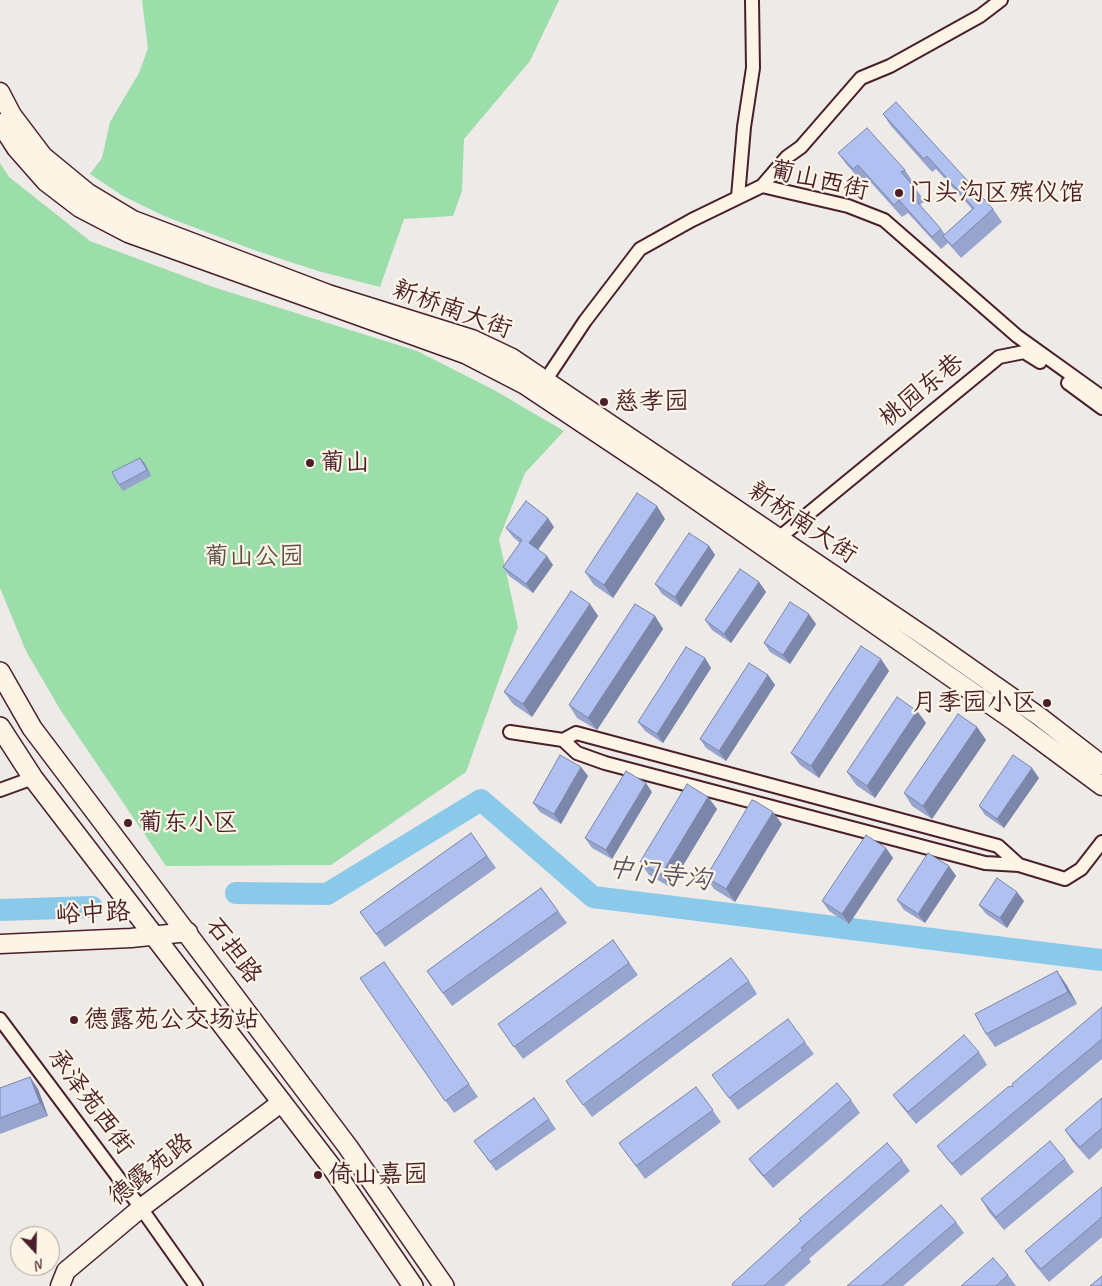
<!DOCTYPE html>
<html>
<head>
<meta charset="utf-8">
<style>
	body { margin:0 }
	#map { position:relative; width:1102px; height:1286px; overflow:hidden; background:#edeae7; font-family:Caveat,sans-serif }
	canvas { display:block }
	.north { position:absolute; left:10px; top:1226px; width:50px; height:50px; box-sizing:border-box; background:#fcf5e5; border:1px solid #b59f9b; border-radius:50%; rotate:159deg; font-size:14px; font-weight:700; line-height:20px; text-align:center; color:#4a1f2b }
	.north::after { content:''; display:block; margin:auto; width:18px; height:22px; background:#4a1f2b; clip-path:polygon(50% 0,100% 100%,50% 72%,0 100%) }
</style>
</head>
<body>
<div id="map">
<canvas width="1102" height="1286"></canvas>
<div class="north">N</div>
</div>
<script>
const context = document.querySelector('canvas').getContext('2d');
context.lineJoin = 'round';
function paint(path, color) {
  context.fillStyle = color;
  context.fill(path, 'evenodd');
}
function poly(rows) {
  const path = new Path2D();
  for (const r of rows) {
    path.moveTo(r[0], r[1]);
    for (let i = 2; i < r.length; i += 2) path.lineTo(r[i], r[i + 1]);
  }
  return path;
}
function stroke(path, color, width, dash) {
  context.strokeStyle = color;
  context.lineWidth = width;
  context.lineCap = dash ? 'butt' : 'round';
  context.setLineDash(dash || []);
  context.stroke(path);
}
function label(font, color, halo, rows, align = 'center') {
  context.font = font + ' Caveat,"LXGW WenKai TC",sans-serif';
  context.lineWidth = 4.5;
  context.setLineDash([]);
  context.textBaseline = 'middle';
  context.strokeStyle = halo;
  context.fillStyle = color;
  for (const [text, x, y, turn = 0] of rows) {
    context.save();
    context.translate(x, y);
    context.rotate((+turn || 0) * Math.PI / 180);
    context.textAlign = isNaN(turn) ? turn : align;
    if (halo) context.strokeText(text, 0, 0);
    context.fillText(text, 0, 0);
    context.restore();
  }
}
const green = poly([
	[142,0,559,0,530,61,464,139,462,191,453,216,404,219,380,287,318,271,254,250,164,216,123,196,90,174,102,158,110,122,139,73,148,48],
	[0,163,9,177,90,241,213,287,417,351,494,390,564,431,525,473,499,539,518,627,466,772,331,865,166,866,61,711,26,651,0,588]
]);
const river = poly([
	[236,893,327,894,481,800,593,897,1102,960],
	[0,910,92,907]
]);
const street = poly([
	[762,186,787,157,801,147,861,78,890,66,980,16,1001,0],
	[738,197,744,127,753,68,752,0],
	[545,381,585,321,640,249,692,220,762,186,848,206,884,220,1017,336,1102,397],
	[1068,383,1102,408],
	[780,537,999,357,1024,352,1040,362],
	[510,732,563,740,577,753,605,763,985,863,1019,865,1065,879,1081,869,1102,842],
	[563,740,576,733,998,846,1019,865],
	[0,790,33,778],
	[0,1019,141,1208,196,1286]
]);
const secondary = poly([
	[0,92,12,115,43,156,88,193,133,220,328,294,472,339,512,358,930,640,1040,717,1102,765],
	[0,123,16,148,46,182,80,208,128,233,465,354,525,385,660,475,1014,721,1102,786],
	[0,944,131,938,188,932],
	[60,1286,66,1271,141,1208,282,1102]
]);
const primary = poly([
	[0,672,32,728,348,1147,444,1286],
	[0,727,33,778,333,1169,413,1286]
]);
const wall = poly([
	[883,114,993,209,1002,222,961,258,948,243,941,249,908,213,902,217,866,177,862,182,847,165,838,153,905,170,913,182,912,184,925,201,920,205,941,229,945,234,972,209,936,169,932,172,891,126],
	[140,458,145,464,151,476,123,491,119,485],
	[665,519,613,598,594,585,585,572],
	[554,527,538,550,553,565,533,593,509,576,503,567,520,543,513,537,506,528],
	[709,546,715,555,681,607,662,594,655,584],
	[759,582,766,592,731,643,712,630,705,620],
	[590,604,598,616,532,717,513,704,504,692],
	[655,616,663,629,597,730,577,718,569,705],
	[816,624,790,664,770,652,764,643],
	[705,658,711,668,663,743,645,731,638,722],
	[881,659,889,671,819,778,800,765,791,753],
	[768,675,775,685,726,761,706,748,700,739],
	[917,711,926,723,875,798,856,785,847,772],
	[977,727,986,740,932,819,912,806,904,793],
	[581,767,588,776,561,824,540,812,533,803],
	[1039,778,1004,828,985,815,979,806],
	[652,792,612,859,592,848,585,838],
	[708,797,717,809,670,887,649,875,640,862],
	[782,824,735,902,714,889,706,877],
	[471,833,496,868,385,947,360,912],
	[886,848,893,858,849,924,829,911,822,901],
	[949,866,956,876,925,923,904,910,897,900],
	[541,888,567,923,452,1006,427,971],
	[1024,901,1007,928,986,914,979,905],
	[613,940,638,975,523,1059,498,1024],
	[384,962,478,1097,454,1113,360,978],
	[749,981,757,994,592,1117,566,1081],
	[1066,984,1077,1004,995,1047,986,1034],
	[1102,1007,1102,1059,961,1176,946,1158,937,1146,1013,1086],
	[805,1042,814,1054,738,1110,712,1075],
	[979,1052,987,1065,916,1124,902,1107,893,1095],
	[30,1077,38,1089,48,1116,0,1134,0,1088],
	[696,1087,721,1122,645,1179,619,1143],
	[534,1098,556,1129,496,1171,474,1141],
	[1102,1098,1102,1148,1089,1160,1073,1142,1065,1130],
	[851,1100,860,1113,773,1188,758,1171,749,1159],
	[1065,1159,1074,1172,1004,1230,989,1212,981,1199],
	[902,1160,910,1171,809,1259,811,1262,784,1286,733,1286],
	[1102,1187,1102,1237,1049,1282,1034,1264,1025,1251],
	[956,1222,964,1233,903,1286,847,1286],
	[1008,1275,1016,1286,961,1286]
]);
const shadedWall = poly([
	[140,458,145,464,151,476,147,470],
	[657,506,665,519,613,598,604,585],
	[548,518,554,527,536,552,529,543],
	[709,546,715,555,681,607,675,597],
	[547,556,553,565,533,593,526,584],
	[759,582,766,592,731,643,724,634],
	[590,604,598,616,532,717,523,704],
	[809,614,816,624,790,664,783,655],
	[655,616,663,629,597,730,588,718],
	[705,658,711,668,663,743,657,734],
	[881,659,889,671,819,778,811,766],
	[768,675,775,685,726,761,719,751],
	[917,711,926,723,875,798,867,786],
	[977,727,986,740,932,819,923,806],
	[581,767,588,776,561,824,554,814],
	[1032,768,1039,778,1004,828,997,819],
	[646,783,652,792,612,859,606,850],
	[708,797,717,809,670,887,661,875],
	[773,812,782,824,735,902,726,889],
	[886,848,893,858,849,924,842,914],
	[949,866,956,876,925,923,918,914],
	[1017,892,1024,901,1007,928,1000,918],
	[1057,971,1066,984,1077,1004,1068,992],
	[30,1077,38,1089,48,1116,40,1103]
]);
const building = poly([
	[896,102,993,209,952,246,943,236,974,208,927,156,924,159,883,114,896,102],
	[867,128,905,170,901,172,916,189,910,194,941,229,932,237,899,200,894,205,858,165,853,169,838,153,867,128],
	[140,458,147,470,119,485,112,472,140,458],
	[637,493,657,506,604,585,585,572,637,493],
	[526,501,548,518,529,543,547,556,526,584,503,567,522,540,506,528,526,501],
	[689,533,709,546,675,597,655,584,689,533],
	[740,569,759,582,724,634,705,620,740,569],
	[571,591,590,604,523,704,504,692,571,591],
	[790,602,809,614,783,655,764,643,790,602],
	[635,604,655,616,588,718,569,705,635,604],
	[861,646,881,659,811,766,791,753,861,646],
	[686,647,705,658,657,734,638,722,686,647],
	[749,663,768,675,719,751,700,739,749,663],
	[897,697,917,711,867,786,847,772,897,697],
	[958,714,977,727,923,806,904,793,958,714],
	[560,755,581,767,554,814,533,803,560,755],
	[1013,755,1032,768,997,819,979,806,1013,755],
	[626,771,646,783,606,850,585,838,626,771],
	[687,784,708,797,661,875,640,862,687,784],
	[752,800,755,801,773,812,726,889,706,877,752,800],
	[471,833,487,856,376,934,360,912,471,833],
	[866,835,886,848,842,914,822,901,866,835],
	[928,853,949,866,918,914,897,900,928,853],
	[997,878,1017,892,1000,918,979,905,997,878],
	[541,888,558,911,443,993,427,971,541,888],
	[613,940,629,963,514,1047,498,1024,613,940],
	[731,958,749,981,583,1105,566,1081,731,958],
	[384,962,469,1084,445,1101,360,978,384,962],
	[1057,971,1068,992,986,1034,975,1014,1057,971],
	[1102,1007,1102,1039,952,1164,937,1146,1008,1087,1013,1086,1012,1084,1102,1007],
	[788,1019,805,1042,729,1098,712,1075,788,1019],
	[964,1035,979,1052,908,1112,893,1095,964,1035],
	[30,1077,40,1103,0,1118,0,1088,30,1077],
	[837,1083,851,1100,764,1176,749,1159,837,1083],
	[696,1087,713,1110,636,1166,619,1143,696,1087],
	[534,1098,549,1119,490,1162,474,1141,534,1098],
	[1102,1098,1102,1128,1080,1147,1065,1130,1102,1098],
	[1050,1141,1065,1159,996,1217,981,1199,1050,1141],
	[887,1143,902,1160,801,1248,803,1250,764,1286,733,1286,732,1284,801,1221,799,1219,887,1143],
	[1102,1187,1102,1217,1041,1269,1025,1251,1102,1187],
	[941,1205,956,1222,882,1286,847,1286,941,1205],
	[993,1258,1008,1275,996,1286,961,1286,993,1258],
	[1102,1276,1102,1286,1090,1286,1102,1276]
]);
const markers = [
	[899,193,5,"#4a1f2b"],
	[604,402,5,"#4a1f2b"],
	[310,463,5,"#4a1f2b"],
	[1047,703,5,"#4a1f2b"],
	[128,823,5,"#4a1f2b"],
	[74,1020,5,"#4a1f2b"],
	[318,1175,5,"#4a1f2b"]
];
const streetNames = [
	["葡山西街",819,181,13],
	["新桥南大街",452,310,20],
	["桃园东巷",922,391,-39],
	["新桥南大街",802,523,34],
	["峪中路",93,914,-3],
	["石担路",233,951,53],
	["承泽苑西街",90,1102,53],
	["德露苑路",151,1170,-38]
];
const poiNames = [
	["门头沟区殡仪馆",909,193],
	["慈孝园",614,402],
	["葡山",320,463],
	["月季园小区",1037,703,"right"],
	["葡东小区",138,823],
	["德露苑公交场站",84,1020],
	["倚山嘉园",328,1175]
];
const parkNames = [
	["葡山公园",254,557]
];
const waterNames = [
	["中门寺沟",659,875,8]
];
paint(green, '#9bdea9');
stroke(river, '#8bc9eb', 22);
stroke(street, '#4a1f2b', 16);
stroke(secondary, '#4a1f2b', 21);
stroke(primary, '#4a1f2b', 22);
stroke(street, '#fcf5e5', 12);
stroke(secondary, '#fcf5e5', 18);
stroke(primary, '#fcf5e5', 19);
paint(wall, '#97a5ce');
paint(shadedWall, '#7b86a8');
paint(building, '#b0c0f0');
stroke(building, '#7b86a8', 1);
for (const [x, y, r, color] of markers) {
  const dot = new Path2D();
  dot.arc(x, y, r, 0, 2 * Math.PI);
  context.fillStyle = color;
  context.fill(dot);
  stroke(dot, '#fcf5e5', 2);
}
label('25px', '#4a1f2b', '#fcf5e5', streetNames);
label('25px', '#4a1f2b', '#fcf5e5', poiNames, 'left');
label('25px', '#5e4f4a', '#fcf5e5', parkNames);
label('italic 26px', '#5e5265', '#fcf5e5', waterNames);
</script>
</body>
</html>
